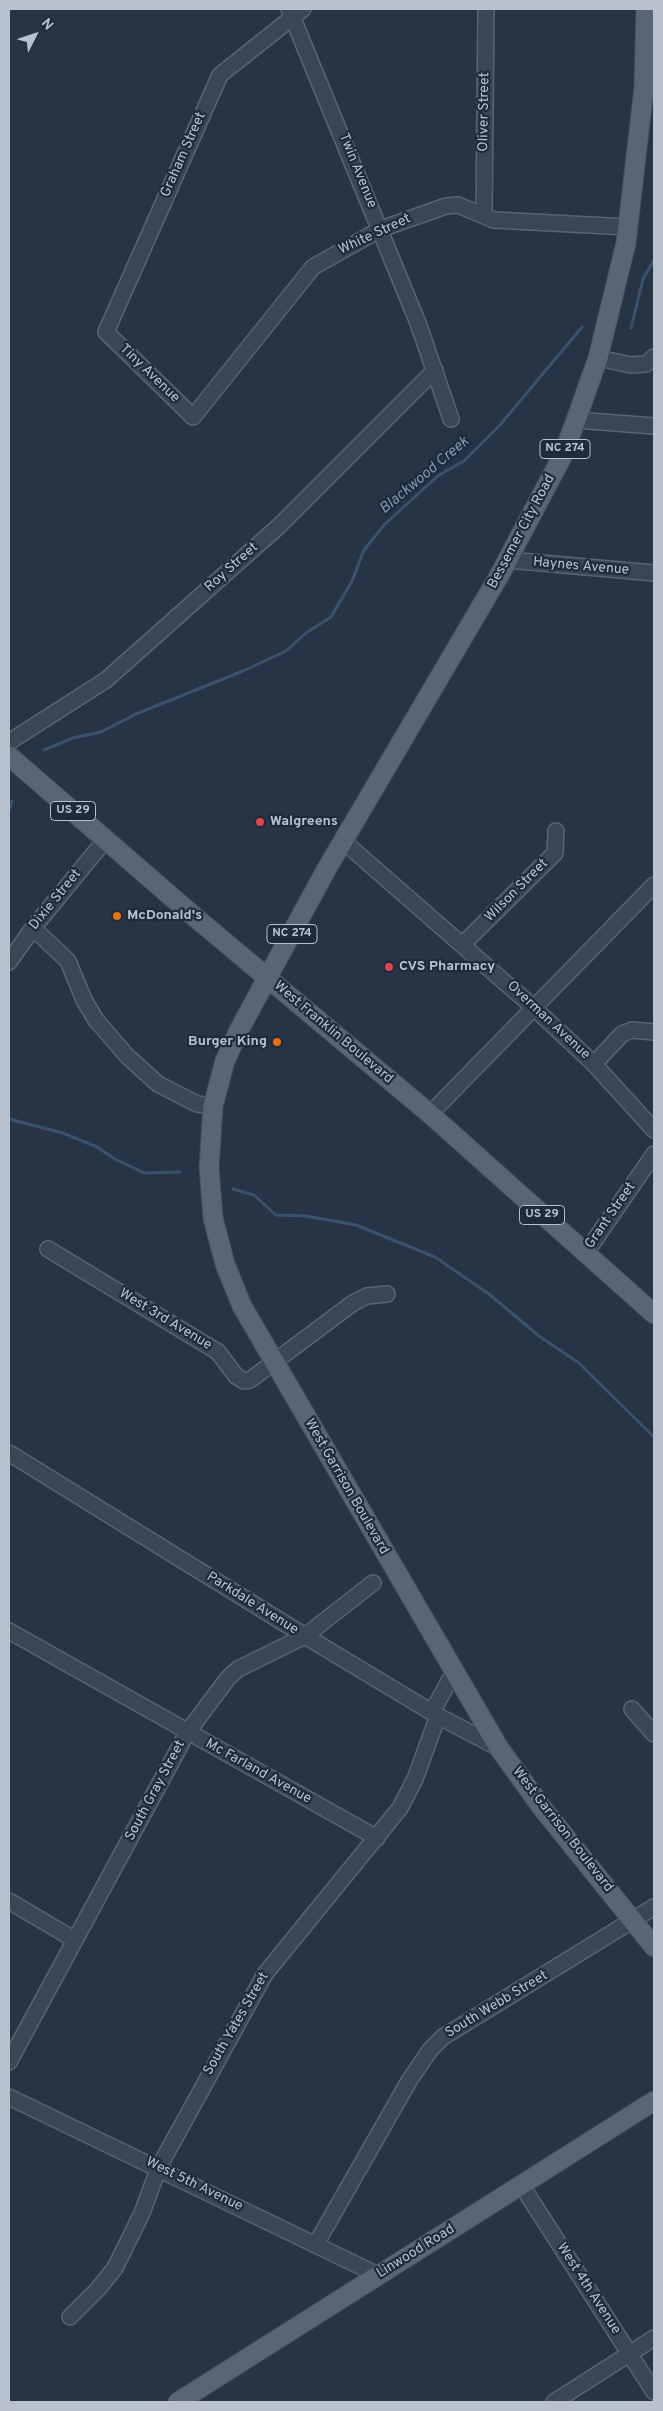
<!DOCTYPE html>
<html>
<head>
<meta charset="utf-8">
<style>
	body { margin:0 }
	#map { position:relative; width:663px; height:2411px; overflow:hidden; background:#263446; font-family:Overpass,sans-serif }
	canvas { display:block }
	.frame { position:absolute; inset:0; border:10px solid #b8c1ce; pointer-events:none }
	.north { position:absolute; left:10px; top:10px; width:50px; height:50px; -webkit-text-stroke:4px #1f2b3a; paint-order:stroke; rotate:49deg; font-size:14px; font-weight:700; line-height:20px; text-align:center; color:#b8c1ce }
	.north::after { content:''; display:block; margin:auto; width:18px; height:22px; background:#b8c1ce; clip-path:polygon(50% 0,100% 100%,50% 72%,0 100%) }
</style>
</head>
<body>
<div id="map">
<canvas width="663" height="2411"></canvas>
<div class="frame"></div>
<div class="north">N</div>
</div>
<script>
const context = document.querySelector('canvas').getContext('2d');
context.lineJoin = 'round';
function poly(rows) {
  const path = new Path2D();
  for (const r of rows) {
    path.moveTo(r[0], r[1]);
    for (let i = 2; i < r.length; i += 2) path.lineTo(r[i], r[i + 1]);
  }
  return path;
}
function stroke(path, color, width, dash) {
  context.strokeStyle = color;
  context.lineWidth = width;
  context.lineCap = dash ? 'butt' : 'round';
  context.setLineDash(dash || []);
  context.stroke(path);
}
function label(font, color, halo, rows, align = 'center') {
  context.font = font + ' Overpass,sans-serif';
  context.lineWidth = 4.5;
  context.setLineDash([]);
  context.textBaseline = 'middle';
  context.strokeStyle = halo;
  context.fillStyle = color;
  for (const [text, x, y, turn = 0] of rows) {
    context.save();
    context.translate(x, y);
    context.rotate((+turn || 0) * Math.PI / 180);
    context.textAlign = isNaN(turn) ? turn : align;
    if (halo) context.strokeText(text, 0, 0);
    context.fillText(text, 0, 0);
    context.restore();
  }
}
const stream = poly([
	[631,328,643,279,654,260],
	[44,750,73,738,101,732,136,714,243,671,286,651,306,633,331,617,352,581,364,550,385,524,439,475,464,461,500,425,582,327],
	[9,810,12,801],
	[9,1119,63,1133,97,1147,115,1159,144,1173,180,1172],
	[233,1189,254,1195,276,1215,306,1216,356,1225,435,1257,489,1294,539,1336,579,1363,654,1437]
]);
const minor = poly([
	[289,9,418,323,451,419],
	[303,9,220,75,106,332,193,417,313,267,381,229,446,206,458,205,494,220,628,227],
	[484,215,486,9],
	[598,358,631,365,646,364,654,357],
	[576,420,654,426],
	[508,560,654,573],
	[9,742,106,680,279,526,435,370],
	[343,841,533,1007,594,1064,654,1130],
	[33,928,68,961,84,1000,96,1020,127,1056,158,1084,197,1104,213,1106],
	[463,944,555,853,556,831],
	[9,962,33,928,106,839],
	[594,1064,622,1034,632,1030,654,1032],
	[430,1114,654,885],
	[48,1249,218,1352,236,1376,244,1381,250,1380,353,1303,367,1296,387,1294],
	[585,1254,654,1154],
	[9,1453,305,1636,438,1716,499,1748],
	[9,1631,377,1838],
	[632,1709,654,1734],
	[432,1712,454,1672],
	[9,1901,75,1940],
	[9,2062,187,1733,228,1678,238,1669,305,1636,373,1583],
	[9,2097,378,2275],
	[522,2186,654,2392],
	[316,2244,409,2081,430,2050,443,2037,654,1907],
	[70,2317,98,2289,115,2268,142,2213,159,2167,265,1974,400,1808,415,1779,438,1716],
	[554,2402,654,2338]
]);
const major = poly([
	[646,9,644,88,626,243,598,358,576,420,563,455,499,576,326,870,239,1030,225,1061,213,1106,209,1167,213,1218,225,1264,242,1306,274,1361,499,1748,543,1809,654,1947],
	[9,756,196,918,430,1114,654,1314],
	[178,2402,654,2101]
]);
const markers = [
	[260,822,5,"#e0444e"],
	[117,916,5,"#e8710a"],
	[389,967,5,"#e0444e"],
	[277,1042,5,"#e8710a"]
];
const shields = [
	[565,449,50],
	[73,811,45],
	[292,934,50],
	[542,1215,45]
];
const shieldNames = [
	["NC 274",565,449],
	["US 29",73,811],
	["NC 274",292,934],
	["US 29",542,1215]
];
const streetNames = [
	["Oliver Street",485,112,-89],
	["Graham Street",184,155,-66],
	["Twin Avenue",357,171,68],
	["White Street",375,235,-25],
	["Tiny Avenue",149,374,44],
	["Bessemer City Road",522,532,-62],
	["Haynes Avenue",581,567,5],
	["Roy Street",232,568,-42],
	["Wilson Street",517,891,-45],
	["Dixie Street",56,900,-51],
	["Overman Avenue",548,1021,43],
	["West Franklin Boulevard",333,1033,40],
	["Grant Street",611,1216,-55],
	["West 3rd Avenue",165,1320,31],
	["West Garrison Boulevard",346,1487,60],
	["Parkdale Avenue",252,1604,32],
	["Mc Farland Avenue",258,1772,29],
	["South Gray Street",156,1791,-62],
	["West Garrison Boulevard",562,1830,52],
	["South Webb Street",497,2005,-31],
	["South Yates Street",237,2024,-60],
	["West 5th Avenue",194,2185,26],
	["Linwood Road",416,2252,-32],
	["West 4th Avenue",588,2289,57]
];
const poiNames = [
	["Walgreens",270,822],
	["McDonald's",127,916],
	["CVS Pharmacy",399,967],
	["Burger King",267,1042,"right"]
];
const waterNames = [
	["Blackwood Creek",425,476,-40]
];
stroke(stream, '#3b526f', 3);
stroke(minor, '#596472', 18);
stroke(major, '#444f5e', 21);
stroke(minor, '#3b4655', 15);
stroke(major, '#596575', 19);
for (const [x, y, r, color] of markers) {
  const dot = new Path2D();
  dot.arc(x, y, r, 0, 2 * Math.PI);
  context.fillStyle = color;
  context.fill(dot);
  stroke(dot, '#1f2b3a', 2);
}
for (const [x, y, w] of shields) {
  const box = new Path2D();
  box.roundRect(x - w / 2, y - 9.5, w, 19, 4);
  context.fillStyle = '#1f2b3a';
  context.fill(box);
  stroke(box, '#b8c1ce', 1);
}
label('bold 12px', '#b8c1ce', null, shieldNames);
label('14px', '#b8c1ce', '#1f2b3a', streetNames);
label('bold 14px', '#b8c1ce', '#1f2b3a', poiNames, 'left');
label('italic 15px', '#7e98b7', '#1f2b3a', waterNames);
</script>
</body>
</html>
